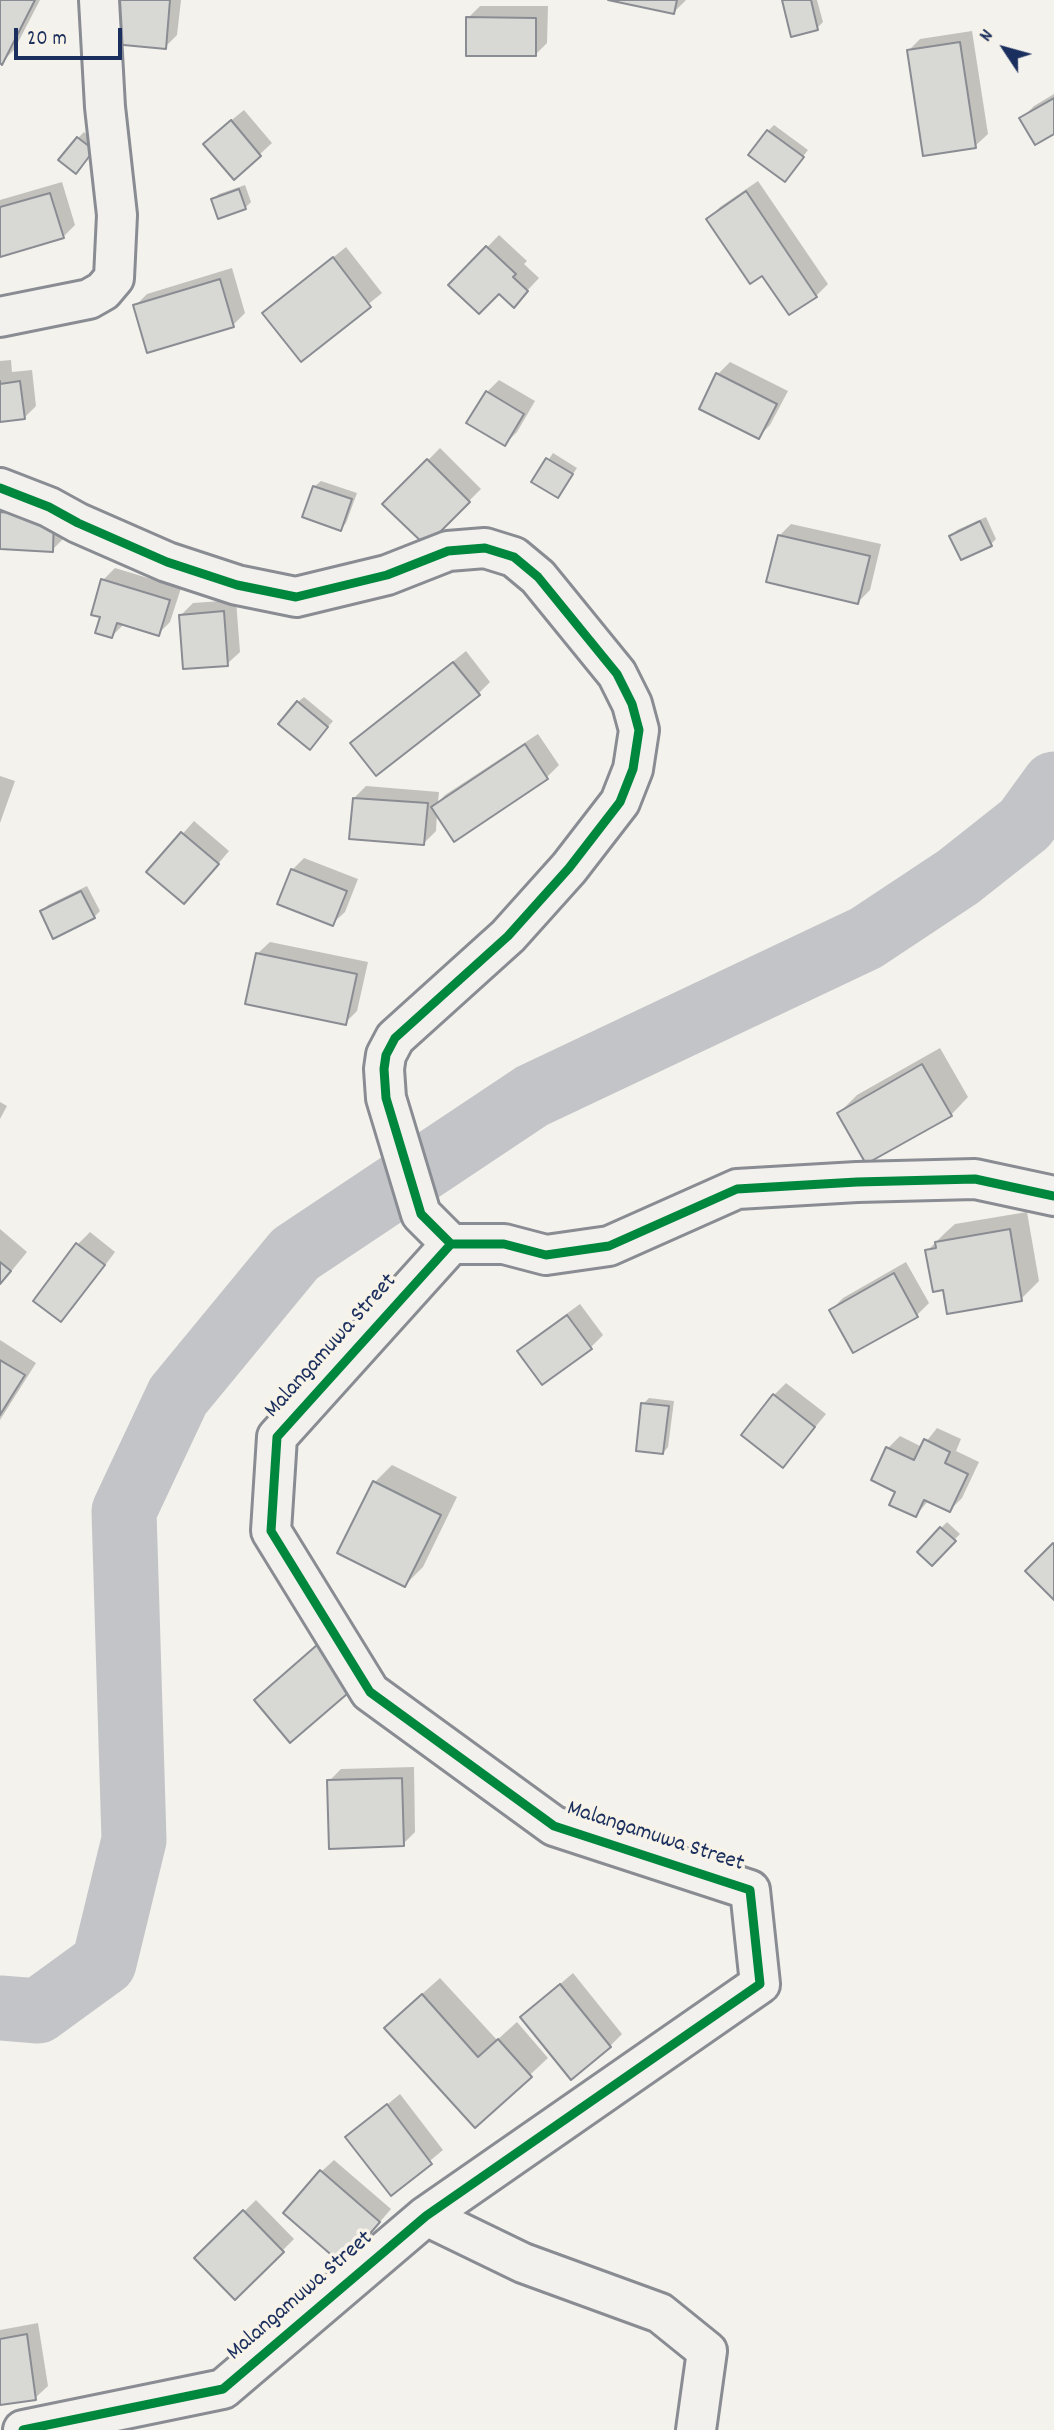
<!DOCTYPE html>
<html>
<head>
<meta charset="utf-8">
<style>
	body { margin:0 }
	#map { position:relative; width:1054px; height:2430px; overflow:hidden; background:#f4f2ec; font-family:Dekko,sans-serif }
	canvas { display:block }
	.north { position:absolute; left:970px; top:14px; width:70px; height:70px; -webkit-text-stroke:5px #f7f3e8; paint-order:stroke; rotate:306deg; font-size:19px; font-weight:700; line-height:28px; text-align:center; color:#1b2f5e }
	.north::after { content:''; display:block; margin:auto; width:24px; height:32px; background:#1b2f5e; clip-path:polygon(50% 0,100% 100%,50% 72%,0 100%) }
	.scale { position:absolute; left:14px; top:28px; width:108px; height:32px; box-sizing:border-box; border:4px solid #1b2f5e; border-top:0; padding-left:9px; font-size:21px; line-height:24px; white-space:nowrap; color:#1b2f5e; -webkit-text-stroke:5px #f7f3e8; paint-order:stroke }
</style>
</head>
<body>
<div id="map">
<canvas width="1054" height="2430"></canvas>
<div class="north">N</div>
<div class="scale">20 m</div>
</div>
<script>
const context = document.querySelector('canvas').getContext('2d');
context.lineJoin = 'round';
function paint(path, color) {
  context.fillStyle = color;
  context.fill(path, 'evenodd');
}
function poly(rows) {
  const path = new Path2D();
  for (const r of rows) {
    path.moveTo(r[0], r[1]);
    for (let i = 2; i < r.length; i += 2) path.lineTo(r[i], r[i + 1]);
  }
  return path;
}
function stroke(path, color, width, dash) {
  context.strokeStyle = color;
  context.lineWidth = width;
  context.lineCap = dash ? 'butt' : 'round';
  context.setLineDash(dash || []);
  context.stroke(path);
}
function label(font, color, halo, rows, align = 'center') {
  context.font = font + ' Dekko,sans-serif';
  context.lineWidth = 7;
  context.setLineDash([]);
  context.textBaseline = 'middle';
  context.strokeStyle = halo;
  context.fillStyle = color;
  for (const [text, x, y, turn = 0] of rows) {
    context.save();
    context.translate(x, y);
    context.rotate((+turn || 0) * Math.PI / 180);
    context.textAlign = isNaN(turn) ? turn : align;
    if (halo) context.strokeText(text, 0, 0);
    context.fillText(text, 0, 0);
    context.restore();
  }
}
const shadow = poly([
	[0,0,40,0,14,50,2,62,0,61],
	[119,0,181,0,177,35,165,47],
	[617,0,686,0,674,12],
	[784,0,817,0,823,22,817,28],
	[480,6,548,6,547,43,535,55,468,18],
	[972,31,988,134,975,146,908,51,920,39],
	[1054,94,1054,132,1022,118,1034,106],
	[244,110,272,143,234,178,217,132],
	[774,125,808,150,790,174,768,131],
	[84,132,99,144,61,160,78,138],
	[758,181,828,284,816,296,763,273,708,219,720,207],
	[62,182,75,225,63,237,0,255,0,200],
	[245,185,251,202,245,208,213,199,219,194],
	[499,235,527,261,524,264,539,278,525,293,451,285],
	[346,247,382,293,301,359,265,313],
	[232,268,245,313,233,325,135,306,147,294],
	[11,360,12,372,32,370,36,406,24,418,0,421,0,361],
	[730,362,788,391,770,425,758,437,718,374],
	[499,380,535,401,517,432,505,444,487,392],
	[440,448,481,489,426,544,385,504],
	[553,453,577,468,558,496,534,482],
	[321,481,357,493,346,523,341,529,304,516,315,486],
	[0,503,65,503,64,538,52,550,0,547],
	[986,517,996,539,991,544,951,536,957,530],
	[791,524,881,544,870,590,858,602,779,536],
	[115,568,181,588,170,622,158,634,124,624,112,636,102,615,103,580],
	[236,600,240,652,227,664,181,615,193,603],
	[466,651,490,682,478,694,352,743],
	[304,697,333,721,315,742,298,702],
	[538,734,559,765,547,777,454,839,437,813,436,831,424,843,354,798,366,786,439,792,438,802,445,795],
	[0,776,15,781,0,823],
	[194,821,229,851,196,890,149,872],
	[304,858,358,879,345,912,332,924,292,870],
	[87,886,100,911,94,917,42,911,48,905],
	[270,942,368,962,357,1011,345,1023,257,954],
	[940,1048,968,1097,951,1115,839,1113,857,1095],
	[0,1102,7,1106,0,1119],
	[1027,1212,1039,1281,1021,1299,944,1288,927,1251,945,1233,955,1224],
	[0,1229,27,1252,0,1285],
	[90,1232,115,1252,73,1308,61,1320,35,1300,78,1244],
	[906,1262,929,1303,917,1315,854,1351,831,1310,843,1298],
	[580,1304,603,1335,591,1347,543,1382,520,1351,532,1339],
	[0,1340,36,1363,0,1420],
	[786,1383,826,1414,783,1466,774,1395],
	[649,1398,674,1401,668,1447,663,1453,643,1404],
	[937,1428,961,1439,956,1451,979,1462,962,1498,950,1510,929,1500,916,1515,898,1491,888,1448,900,1436,922,1447],
	[392,1465,457,1497,423,1567,405,1585,375,1482],
	[947,1522,960,1534,932,1563,919,1551],
	[414,1767,415,1832,403,1844,329,1781,341,1769],
	[573,1973,622,2034,610,2046,522,2017],
	[440,1978,497,2040,517,2022,548,2058,475,2126,404,2010],
	[400,2094,443,2150,391,2193,348,2137],
	[334,2160,391,2209,355,2251,322,2171],
	[256,2200,294,2239,235,2298,196,2258],
	[38,2323,48,2386,35,2398,0,2404,0,2330]
]);
const river = poly([
	[0,2008,38,2011,104,1963,134,1840,124,1511,178,1396,295,1254,532,1096,866,938,958,877,1025,824,1054,784]
]);
const building = poly([
	[0,0,35,0,2,65,0,63,0,0],
	[117,0,170,0,166,49,113,44,117,0],
	[608,0,677,0,674,14,608,0],
	[782,0,811,0,818,30,791,37,782,0],
	[466,17,536,18,536,56,466,56,466,17],
	[960,42,976,148,923,156,907,50,960,42],
	[1054,98,1054,134,1035,145,1019,118,1054,98],
	[231,120,261,156,234,180,203,144,231,120],
	[767,130,804,157,785,182,748,155,767,130],
	[77,137,94,150,76,174,58,160,77,137],
	[239,189,246,209,218,219,211,199,239,189],
	[746,191,817,297,789,315,762,276,750,284,706,219,746,191],
	[50,193,64,238,0,257,0,207,50,193],
	[486,246,516,274,513,277,528,291,514,308,499,294,479,314,448,285,486,246],
	[333,257,371,307,301,362,262,313,333,257],
	[220,279,234,327,147,353,133,305,220,279],
	[716,373,777,404,759,439,699,409,716,373],
	[0,381,0,384,20,381,25,419,0,422,0,381],
	[486,391,524,414,505,446,466,423,486,391],
	[546,458,573,474,558,498,531,482,546,458],
	[427,459,470,502,426,546,382,504,427,459],
	[313,486,352,499,341,531,302,517,313,486],
	[0,512,54,514,53,552,0,549,0,512],
	[980,521,992,546,961,560,949,536,980,521],
	[778,535,870,556,858,604,766,582,778,535],
	[101,579,170,600,159,636,117,623,112,638,95,633,100,617,91,615,101,579],
	[224,611,228,666,183,669,179,615,224,611],
	[453,662,480,695,376,776,350,743,453,662],
	[297,701,328,727,310,750,278,724,297,701],
	[525,744,548,779,454,842,431,807,525,744],
	[353,798,428,803,424,845,349,839,353,798],
	[181,832,219,864,184,904,146,872,181,832],
	[291,869,347,891,333,926,277,904,291,869],
	[81,891,95,918,53,939,40,911,81,891],
	[256,953,357,974,346,1025,245,1004,256,953],
	[922,1064,952,1116,866,1164,837,1113,922,1064],
	[1010,1229,1022,1301,947,1314,943,1290,933,1292,925,1250,936,1248,935,1242,1010,1229],
	[76,1243,105,1265,61,1322,33,1301,76,1243],
	[0,1262,11,1271,0,1284,0,1262],
	[894,1273,918,1317,853,1353,829,1310,894,1273],
	[567,1315,592,1349,542,1385,517,1351,567,1315],
	[0,1360,25,1375,0,1415,0,1360],
	[773,1394,815,1427,783,1468,741,1435,773,1394],
	[641,1403,669,1406,663,1454,636,1451,641,1403],
	[924,1439,950,1452,945,1463,968,1474,950,1512,924,1500,916,1517,889,1505,895,1492,871,1480,886,1447,914,1460,924,1439],
	[373,1481,441,1515,405,1587,337,1553,373,1481],
	[940,1527,956,1541,932,1566,917,1552,940,1527],
	[1053,1543,1054,1544,1054,1600,1025,1571,1053,1543],
	[317,1645,354,1688,290,1743,254,1700,317,1645],
	[402,1778,404,1846,329,1849,327,1780,402,1778],
	[560,1984,611,2047,571,2080,520,2017,560,1984],
	[422,1994,478,2057,498,2039,532,2077,475,2128,384,2028,422,1994],
	[387,2104,432,2164,391,2196,345,2137,387,2104],
	[320,2170,380,2222,343,2265,283,2213,320,2170],
	[243,2210,284,2252,235,2300,194,2258,243,2210],
	[27,2334,36,2400,0,2405,0,2339,27,2334]
]);
const minor = poly([
	[0,317,89,299,103,291,114,278,117,215,105,107,99,0],
	[0,488,49,507,78,523,167,562,237,585,296,597,387,575,448,551,485,548,514,557,538,577,617,674,632,704,639,730,633,769,620,802,569,868,508,936,395,1038,386,1055,384,1069,386,1098,421,1214,451,1244,504,1244,546,1255,609,1246,737,1189,857,1182,975,1179,1054,1196],
	[426,2216,523,2263,660,2313,707,2351,696,2430],
	[23,2430,223,2389,426,2216,760,1984,750,1890,554,1826,370,1692,271,1531,277,1437,451,1244]
]);
const cycleway = poly([
	[0,488,49,507,78,523,167,562,237,585,296,597,387,575,448,551,485,548,514,557,538,577,617,674,632,704,639,730,633,769,620,802,569,868,508,936,395,1038,386,1055,384,1069,386,1098,421,1214,451,1244,504,1244,546,1255,609,1246,737,1189,857,1182,975,1179,1054,1196],
	[23,2430,223,2389,426,2216,760,1984,750,1890,554,1826,370,1692,271,1531,277,1437,451,1244]
]);
const streetNames = [
	["Malangamuwa Street",332,1347,-48],
	["Malangamuwa Street",655,1838,18],
	["Malangamuwa Street",301,2297,-41]
];
paint(shadow, '#0003');
stroke(river, '#c2c4c8', 65);
paint(building, '#d8d8d5');
stroke(building, '#898c92', 2);
stroke(minor, '#898c92', 44);
stroke(minor, '#f2f1ed', 38);
stroke(cycleway, '#00873e', 9);
label('23px', '#1b2f5e', '#f7f3e8', streetNames);
</script>
</body>
</html>
